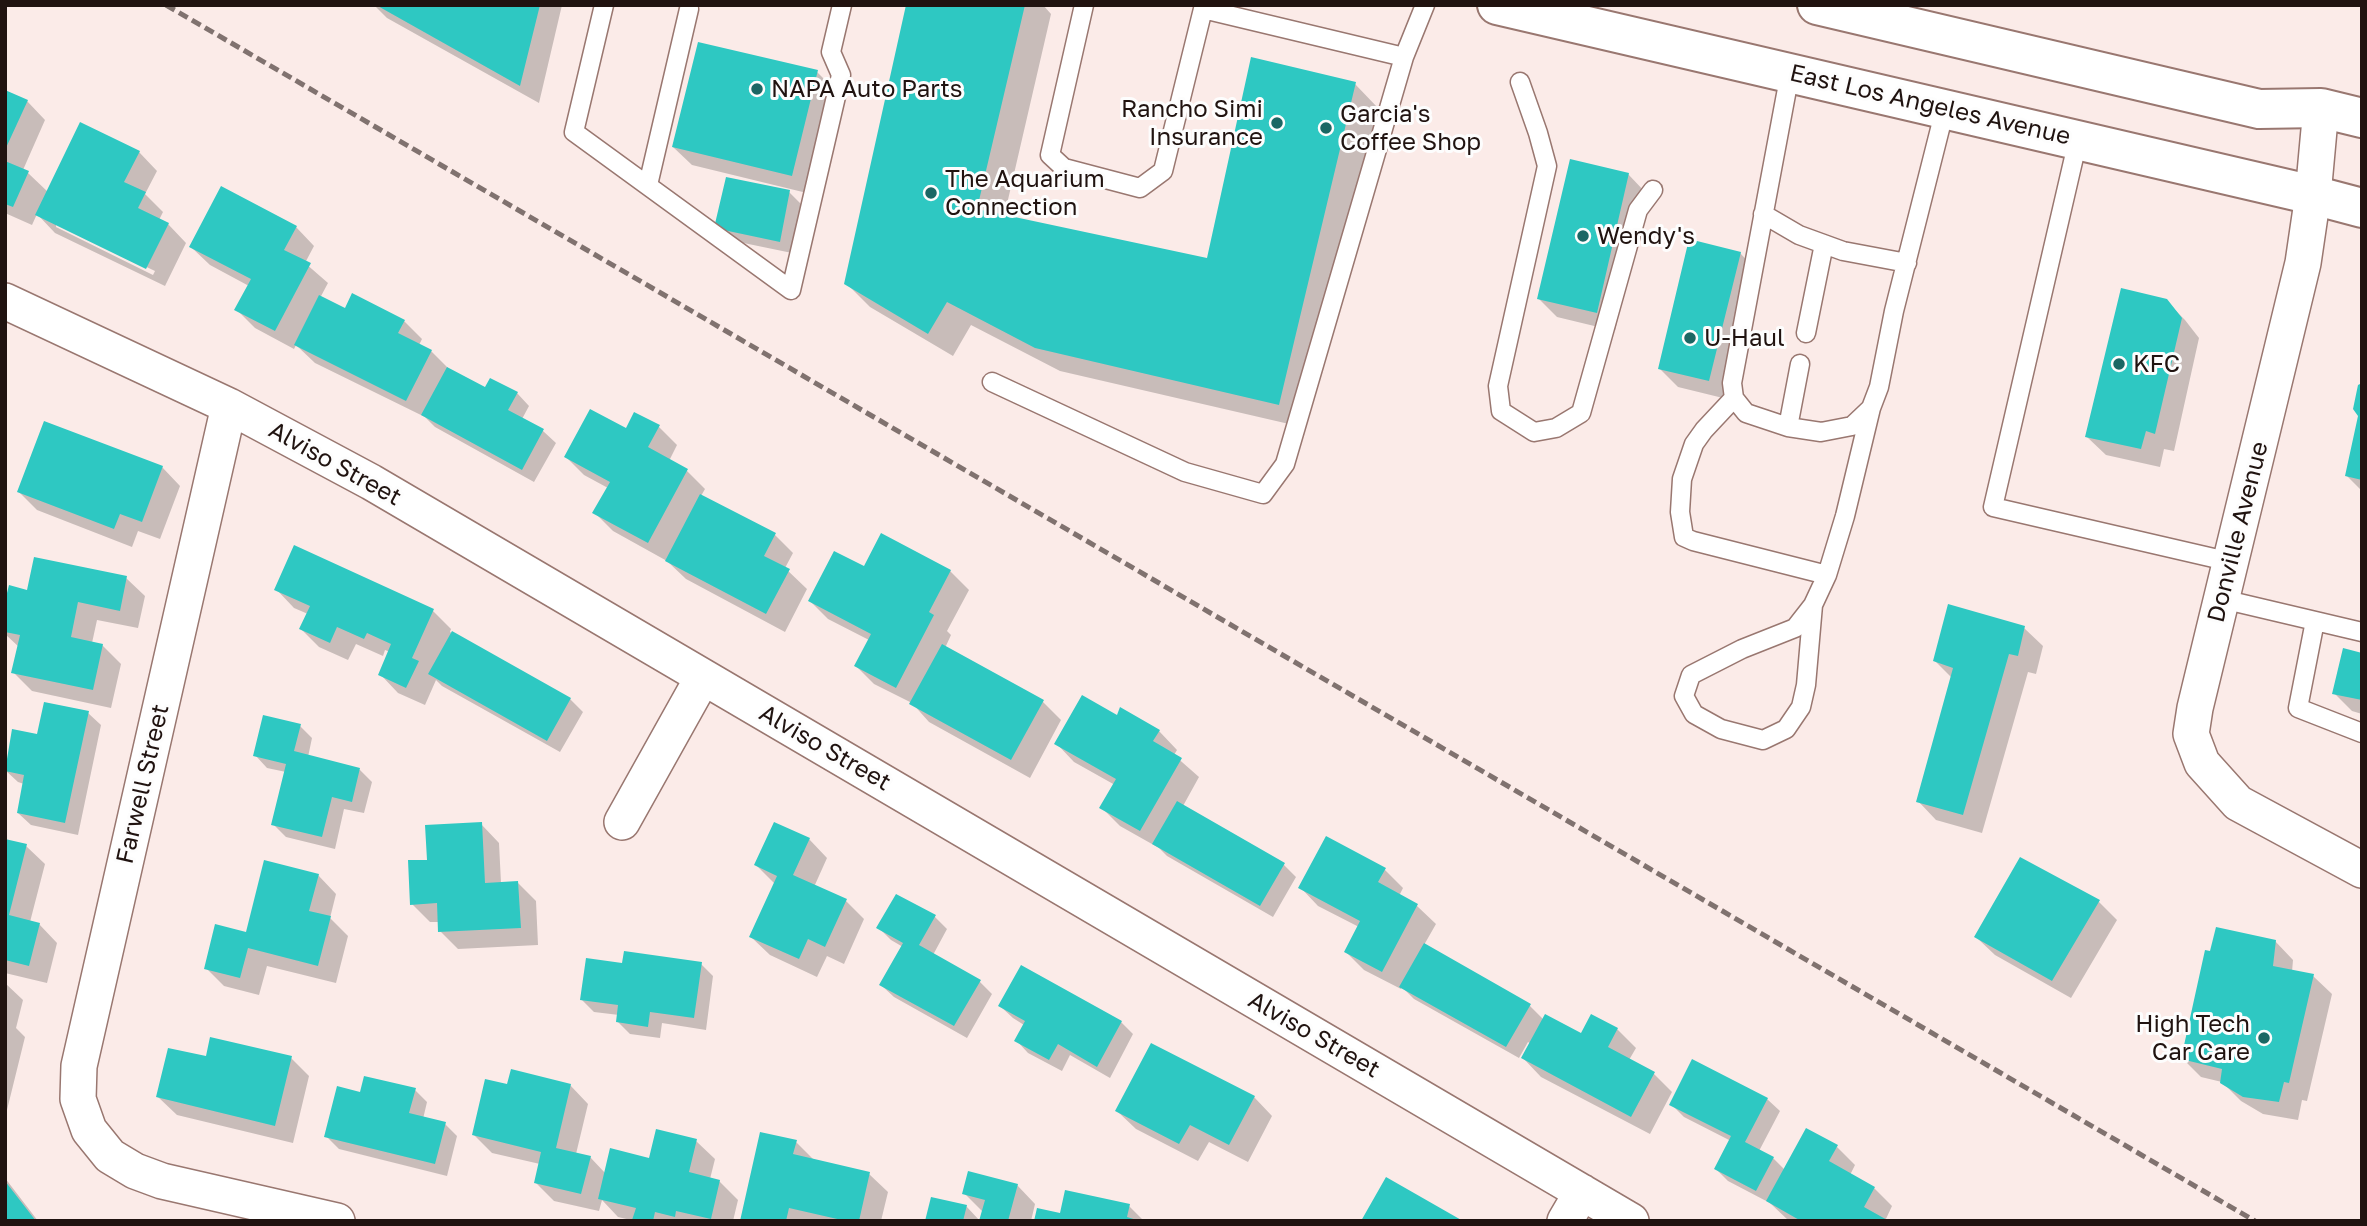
<!DOCTYPE html>
<html>
<head>
<meta charset="utf-8">
<style>
	body { margin:0 }
	#map { position:relative; width:2367px; height:1226px; overflow:hidden; background:#fbebe8; font-family:"Golos Text",sans-serif }
	canvas { display:block }
	.frame { position:absolute; inset:0; border:7px solid #201310; pointer-events:none }
</style>
</head>
<body>
<div id="map">
<canvas width="2367" height="1226"></canvas>
<div class="frame"></div>
</div>
<script>
const context = document.querySelector('canvas').getContext('2d');
context.lineJoin = 'round';
function paint(path, color) {
  context.fillStyle = color;
  context.fill(path, 'evenodd');
}
function poly(rows) {
  const path = new Path2D();
  for (const r of rows) {
    path.moveTo(r[0], r[1]);
    for (let i = 2; i < r.length; i += 2) path.lineTo(r[i], r[i + 1]);
  }
  return path;
}
function stroke(path, color, width, dash) {
  context.strokeStyle = color;
  context.lineWidth = width;
  context.lineCap = dash ? 'butt' : 'round';
  context.setLineDash(dash || []);
  context.stroke(path);
}
function label(font, color, halo, rows, align = 'center') {
  context.font = font + ' "Golos Text",sans-serif';
  context.lineWidth = 6;
  context.setLineDash([]);
  context.textBaseline = 'middle';
  context.strokeStyle = halo;
  context.fillStyle = color;
  for (const [text, x, y, turn = 0] of rows) {
    context.save();
    context.translate(x, y);
    context.rotate((+turn || 0) * Math.PI / 180);
    context.textAlign = isNaN(turn) ? turn : align;
    if (halo) context.strokeText(text, 0, 0);
    context.fillText(text, 0, 0);
    context.restore();
  }
}
const shadow = poly([
	[374,5,562,5,539,103,387,18],
	[907,5,1043,5,1051,14,1004,217,1208,260,1355,84,1378,108,1302,427,1060,371,971,325,953,356,870,307,846,283],
	[817,72,835,90,811,194,692,165,673,147],
	[5,92,27,101,45,120,23,170,28,173,48,192,139,152,157,171,145,194,163,212,159,220,168,224,186,243,165,286,55,233,37,214,32,225,5,213],
	[56,224,155,271,153,275,56,227],
	[1628,174,1646,193,1615,331,1557,317,1539,299],
	[789,192,802,205,792,253,729,240,716,227],
	[296,227,314,246,305,263,328,283,320,298,346,310,404,321,422,339,419,345,431,351,449,369,486,390,517,393,529,406,522,419,543,431,556,443,534,482,435,427,425,417,315,363,296,345,294,349,255,328,237,310,249,286,210,265,191,247],
	[1740,253,1758,272,1727,399,1678,387,1659,368],
	[2166,301,2185,320,2199,338,2174,451,2164,449,2160,467,2106,455,2087,437],
	[2362,385,2362,491,2347,476,2359,415],
	[659,427,677,445,669,461,687,471,705,489,701,496,775,535,793,553,785,568,807,589,785,632,686,579,667,561,613,531,595,513,608,488,584,475,566,457,626,430],
	[162,467,180,486,160,539,138,531,132,547,37,510,19,492],
	[864,568,950,571,969,590,947,631,951,635,945,648,1043,702,1061,720,1030,778,929,722,912,703,874,684,856,666,869,640,828,619,810,601],
	[126,578,145,596,138,628,97,620,92,643,102,645,121,664,111,708,32,691,13,672,19,647,5,634,5,610,28,592],
	[276,589,433,611,451,629,450,632,570,699,583,712,560,752,442,686,436,680,425,705,398,693,380,674,390,652,385,650,383,656,356,644,348,660,319,647,301,629,308,614,294,608],
	[2024,628,2043,646,2036,674,2028,672,1982,833,1936,820,1918,801,1952,678,1935,661],
	[2362,654,2362,714,2352,711,2334,693],
	[88,713,101,725,78,835,31,825,18,813,24,784,18,782,5,770,38,736],
	[1117,717,1159,731,1177,750,1174,755,1199,777,1183,806,1284,865,1296,877,1273,917,1167,856,1159,848,1120,826,1102,808,1115,785,1074,762,1056,743],
	[300,726,312,738,308,757,360,770,372,782,364,813,344,809,335,849,286,837,273,824,286,772,267,768,255,755],
	[481,824,499,843,501,883,517,882,536,901,538,945,458,949,440,931,439,922,430,922,412,904,429,861],
	[809,839,827,858,814,887,846,901,864,919,844,964,827,956,817,977,770,955,751,937,775,884,756,865],
	[5,840,26,846,45,864,30,922,39,924,57,943,47,983,5,973],
	[1385,870,1403,888,1399,896,1417,906,1436,924,1424,945,1530,1006,1544,1020,1582,1035,1617,1029,1636,1048,1629,1060,1654,1074,1672,1092,1650,1134,1541,1077,1523,1058,1531,1044,1528,1042,1519,1058,1414,999,1402,987,1401,989,1364,970,1346,952,1359,927,1318,906,1300,887],
	[318,875,336,894,330,918,348,936,336,983,267,966,259,995,224,986,206,968],
	[897,896,935,917,947,929,933,955,979,981,992,994,967,1038,894,997,881,985,903,947,891,940,879,928],
	[2099,902,2117,920,2071,998,1995,955,1976,937],
	[2275,941,2293,960,2292,972,2313,976,2332,994,2307,1101,2302,1100,2298,1120,2263,1114,2241,1101,2222,1082,2201,1077,2182,1058],
	[701,964,713,976,706,1030,662,1023,660,1038,630,1034,618,1022,619,1015,594,1012,582,1000,624,965],
	[5,983,23,1000,16,1028,25,1037,7,1110,5,1110],
	[1000,1006,1121,1022,1133,1034,1110,1078,1070,1055,1062,1071,1028,1053,1016,1040,1024,1025,1013,1018],
	[207,1058,291,1058,309,1076,293,1143,177,1115,158,1097],
	[570,1085,588,1104,576,1154,590,1157,606,1174,650,1160,696,1141,715,1159,710,1179,719,1181,738,1200,733,1221,635,1221,618,1217,602,1200,599,1211,554,1201,536,1183,540,1164,492,1153,473,1134,509,1086],
	[415,1090,427,1102,423,1119,445,1124,457,1136,447,1176,339,1149,326,1136,361,1094],
	[1254,1097,1272,1116,1248,1162,1209,1142,1198,1161,1136,1129,1117,1111],
	[1767,1099,1780,1111,1759,1151,1773,1158,1785,1170,1837,1147,1855,1165,1850,1175,1874,1188,1892,1206,1885,1221,1789,1221,1770,1203,1728,1181,1716,1169,1731,1141,1684,1117,1671,1104],
	[796,1142,815,1161,869,1174,888,1192,881,1221,742,1221],
	[5,1178,38,1221,5,1221],
	[1017,1185,1035,1204,1031,1221,981,1221,983,1212,964,1193],
	[966,1206,980,1221,926,1221],
	[1129,1206,1144,1221,1036,1221,1061,1215]
]);
const building = poly([
	[376,5,540,5,520,86],
	[906,5,1025,5,977,209,1207,258,1251,57,1356,82,1279,405,1035,348,947,302,928,334,844,284],
	[698,42,818,70,792,176,672,147],
	[5,90,28,100,5,150],
	[80,122,140,151,124,182,146,192,138,208,169,223,146,269,35,215],
	[1570,159,1629,173,1597,313,1537,299],
	[5,161,29,171,13,207,5,204],
	[726,177,790,190,780,242,714,228],
	[221,186,297,226,284,250,311,263,275,331,234,310,251,279,189,247],
	[1689,239,1741,252,1709,381,1658,369],
	[2121,288,2167,299,2182,318,2155,434,2146,431,2141,449,2085,437],
	[352,293,405,320,398,333,432,350,406,401,294,345,319,295,345,308],
	[447,367,485,387,490,378,518,392,508,410,544,429,522,470,421,415],
	[2362,383,2362,480,2345,476,2358,416,2353,409,2358,385],
	[590,409,626,428,634,412,660,425,648,447,688,469,648,543,592,513,610,482,564,457],
	[44,421,163,466,142,522,120,514,114,529,17,492],
	[700,494,776,533,764,556,790,569,766,614,665,561],
	[881,533,951,570,929,612,934,615,896,688,854,666,871,634,808,601,834,551,864,566],
	[294,545,434,609,412,658,419,661,406,688,378,675,391,644,367,633,364,639,337,627,330,643,299,629,310,606,274,590],
	[34,557,127,576,120,611,78,602,71,637,103,644,93,690,11,673,20,635,5,632,5,601,9,585,27,590],
	[1948,604,2025,626,2018,656,2009,654,1963,815,1916,802,1953,668,1933,661],
	[452,631,571,698,547,741,428,674],
	[942,644,1044,700,1011,760,909,704],
	[2343,648,2362,653,2362,700,2332,694],
	[1082,695,1117,715,1120,707,1160,730,1153,741,1182,758,1140,831,1099,808,1116,779,1054,744],
	[44,702,89,711,65,823,17,813,24,775,5,771,12,729,37,734],
	[263,715,301,724,294,751,360,768,352,802,332,797,322,837,271,825,286,764,253,756],
	[1177,801,1285,863,1260,906,1152,844],
	[482,822,485,883,518,881,521,928,438,932,437,903,410,905,408,860,427,860,425,825],
	[774,822,810,838,793,875,847,899,825,947,808,939,799,959,749,937,777,876,754,865],
	[1326,836,1386,868,1378,882,1418,904,1382,972,1344,952,1360,921,1298,888],
	[5,839,27,844,9,915,40,923,29,966,5,960],
	[2020,857,2100,900,2052,981,1974,937],
	[264,860,319,874,309,911,331,916,318,966,248,948,240,978,204,969,215,924,246,932],
	[896,894,936,915,919,945,981,980,954,1026,879,985,903,943,876,928],
	[2216,927,2276,940,2273,966,2314,974,2289,1083,2284,1082,2279,1102,2243,1097,2220,1083,2222,1069,2181,1059,2205,950,2210,951],
	[1424,943,1531,1004,1506,1047,1399,987],
	[624,951,702,962,694,1018,650,1012,648,1027,616,1022,618,1005,580,1000,586,958,622,963],
	[1021,965,1122,1021,1097,1067,1058,1044,1049,1060,1014,1041,1025,1021,998,1006],
	[1545,1014,1581,1033,1591,1014,1618,1028,1608,1047,1655,1072,1631,1117,1521,1058],
	[210,1037,292,1056,275,1126,156,1097,168,1048,206,1056],
	[1151,1043,1255,1096,1229,1145,1190,1125,1179,1144,1115,1111],
	[1692,1059,1768,1098,1745,1142,1774,1157,1756,1191,1714,1169,1731,1136,1669,1105],
	[511,1069,571,1084,556,1148,591,1156,581,1194,534,1183,541,1152,472,1135,485,1079,507,1084],
	[364,1076,416,1088,409,1113,446,1122,435,1164,324,1137,337,1086,360,1092],
	[1806,1128,1838,1145,1829,1161,1875,1187,1864,1207,1889,1221,1801,1221,1766,1201],
	[656,1129,697,1139,689,1172,720,1180,711,1219,676,1211,675,1217,655,1212,653,1221,636,1221,632,1220,636,1208,598,1199,610,1148,649,1158],
	[760,1132,797,1140,793,1154,870,1172,859,1221,846,1221,789,1208,786,1221,740,1221],
	[968,1171,1018,1184,1008,1221,979,1221,985,1200,962,1194],
	[1386,1177,1463,1221,1361,1221],
	[5,1181,36,1221,5,1221],
	[1065,1190,1130,1204,1127,1217,1140,1221,1034,1221,1037,1208,1060,1213],
	[931,1197,967,1205,963,1221,925,1221]
]);
const service = poly([
	[604,5,574,132,791,290,841,75,831,52,842,5],
	[1084,5,1050,155,1064,168,1140,188,1163,171,1204,5],
	[1203,9,1404,57],
	[1790,73,1732,383,1734,398,1746,413,1788,427,1821,432,1852,426,1871,408,1879,387,1894,311,1945,109],
	[1520,82,1538,133,1547,166,1498,386,1501,411,1534,432,1556,428,1581,413,1638,210,1653,190],
	[2078,140,1993,507,2231,562],
	[648,185,689,9],
	[1763,214,1799,235,1843,251,1907,263],
	[1806,333,1824,244],
	[992,382,1185,472,1263,494,1285,464,1404,57,1425,5],
	[1734,398,1704,430,1694,444,1682,479,1680,512,1684,537,1693,541,1827,575],
	[1788,427,1800,364],
	[2222,599,2362,632],
	[1813,605,1806,685,1801,707,1786,729,1763,740,1721,729,1694,714,1684,696,1691,675,1742,649,1795,628,1813,605,1827,575,1845,516,1871,408],
	[2315,621,2298,708,2362,733]
]);
const minor = poly([
	[2321,108,2313,195,2303,263,2195,708,2191,734,2202,763,2238,803,2362,870],
	[5,301,229,406,371,482,1631,1221],
	[229,406,79,1066,78,1099,89,1130,110,1156,135,1171,162,1181,337,1221],
	[622,822,703,677],
	[1565,1221,1582,1192]
]);
const primary = poly([
	[1497,5,2313,195,2362,208],
	[1817,5,2259,109,2321,108,2362,118]
]);
const rail = poly([
	[166,5,2255,1221]
]);
const markers = [
	[757,89,7,"#1b6764"],
	[1277,123,7,"#1b6764"],
	[1326,128,7,"#1b6764"],
	[931,193,7,"#1b6764"],
	[1583,236,7,"#1b6764"],
	[1690,338,7,"#1b6764"],
	[2119,364,7,"#1b6764"],
	[2264,1038,7,"#1b6764"]
];
const poiNames = [
	["NAPA Auto Parts",771,89],
	["Rancho Simi",1263,109,"right"],
	["Insurance",1263,137,"right"],
	["Garcia's",1340,114],
	["Coffee Shop",1340,142],
	["The Aquarium",945,179],
	["Connection",945,207],
	["Wendy's",1597,236],
	["U-Haul",1704,338],
	["KFC",2133,364],
	["High Tech",2250,1024,"right"],
	["Car Care",2250,1052,"right"]
];
const streetNames = [
	["East Los Angeles Avenue",1930,105,13],
	["Alviso Street",335,464,29],
	["Donville Avenue",2238,532,-76],
	["Alviso Street",825,748,30],
	["Farwell Street",143,784,-77],
	["Alviso Street",1314,1035,30]
];
paint(shadow, '#0003');
paint(building, '#2ec8c2');
stroke(service, '#997770', 21);
stroke(minor, '#997770', 38);
stroke(primary, '#997770', 42);
stroke(service, '#fff', 18);
stroke(minor, '#fff', 35);
stroke(primary, '#fff', 38);
stroke(rail, '#80726f', 5, [10, 5]);
for (const [x, y, r, color] of markers) {
  const dot = new Path2D();
  dot.arc(x, y, r, 0, 2 * Math.PI);
  context.fillStyle = color;
  context.fill(dot);
  stroke(dot, '#fdfdfd', 2.5);
}
label('24px', '#201310', '#fdfdfd', poiNames, 'left');
label('24px', '#201310', '#fdfdfd', streetNames);
</script>
</body>
</html>
